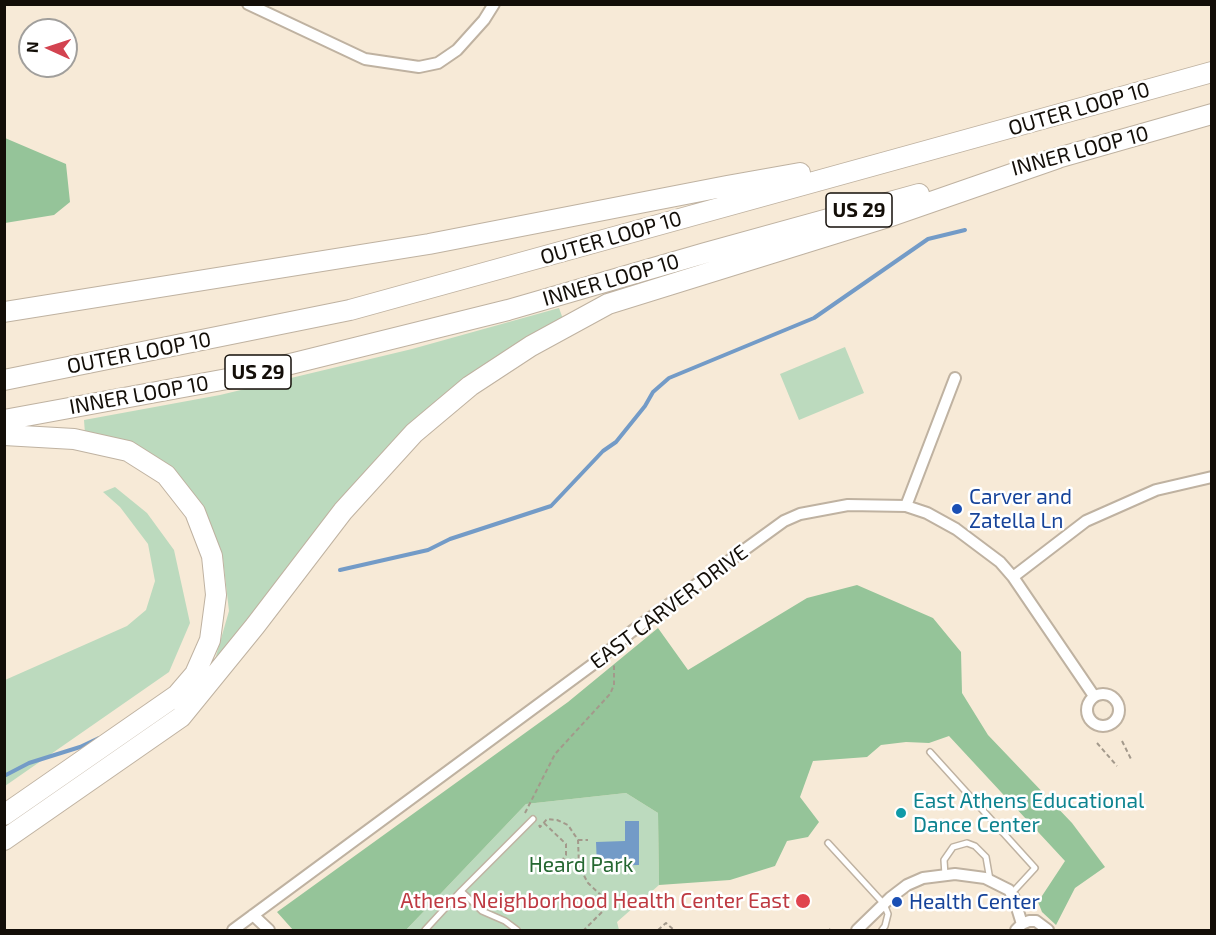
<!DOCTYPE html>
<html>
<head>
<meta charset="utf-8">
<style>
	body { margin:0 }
	#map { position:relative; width:1216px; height:935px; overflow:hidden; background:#f7ead7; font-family:"Exo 2",sans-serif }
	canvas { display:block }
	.frame { position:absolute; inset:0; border:6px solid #130e08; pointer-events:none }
	.north { position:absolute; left:18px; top:18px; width:60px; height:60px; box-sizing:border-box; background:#fff; border:2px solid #a19f9c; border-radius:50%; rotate:273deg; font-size:16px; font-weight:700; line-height:24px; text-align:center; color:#130e08 }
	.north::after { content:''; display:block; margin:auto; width:21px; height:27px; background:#d34350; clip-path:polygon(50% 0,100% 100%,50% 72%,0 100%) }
</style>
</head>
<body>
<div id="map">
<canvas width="1216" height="935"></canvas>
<div class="frame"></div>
<div class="north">N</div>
</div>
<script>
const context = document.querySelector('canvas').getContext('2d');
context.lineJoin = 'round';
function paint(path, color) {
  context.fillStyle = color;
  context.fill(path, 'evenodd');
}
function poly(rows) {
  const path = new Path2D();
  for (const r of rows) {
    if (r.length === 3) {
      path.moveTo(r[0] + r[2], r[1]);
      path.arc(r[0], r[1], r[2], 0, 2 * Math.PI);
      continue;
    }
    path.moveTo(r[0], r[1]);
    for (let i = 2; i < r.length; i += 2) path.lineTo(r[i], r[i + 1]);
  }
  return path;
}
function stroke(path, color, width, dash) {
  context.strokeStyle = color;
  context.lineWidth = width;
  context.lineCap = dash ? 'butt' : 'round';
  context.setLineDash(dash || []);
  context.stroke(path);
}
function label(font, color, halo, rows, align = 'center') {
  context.font = font + ' "Exo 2",sans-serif';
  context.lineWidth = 5;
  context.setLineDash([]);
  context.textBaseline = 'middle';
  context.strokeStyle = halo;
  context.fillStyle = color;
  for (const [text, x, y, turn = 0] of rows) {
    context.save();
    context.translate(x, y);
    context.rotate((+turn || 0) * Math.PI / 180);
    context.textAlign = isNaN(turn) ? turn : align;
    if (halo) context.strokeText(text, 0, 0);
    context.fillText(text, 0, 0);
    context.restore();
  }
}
const green = poly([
	[559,308,563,319,403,433,373,463,342,499,251,619,247,620,214,663,229,611,223,559,207,518,196,497,85,434,84,420,220,395,412,349],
	[845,347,864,393,799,420,780,374],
	[115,487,147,513,174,550,190,623,169,672,5,786,5,680,127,626,146,610,155,581,148,544,120,507,103,492],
	[626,793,658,813,659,885,617,922,619,930,406,930,526,804]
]);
const forest = poly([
	[5,138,66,164,70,202,54,215,5,223],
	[857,585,933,618,961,652,962,693,988,735,1072,823,1105,867,1075,888,1056,925,1042,912,1038,902,1065,861,949,736,929,743,906,742,881,745,867,757,813,761,800,797,819,822,808,837,787,841,775,866,730,880,659,885,658,813,626,793,526,804,406,930,293,930,277,912,568,702,658,628,688,670,807,598]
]);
const water = poly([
	[625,821,639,821,639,865,597,866,596,842,625,841]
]);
const stream = poly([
	[340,570,428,550,450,539,551,506,603,451,616,442,645,406,653,392,669,378,814,318,928,239,965,230],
	[4,776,29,763,80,747,99,738]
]);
const path = poly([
	[1122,741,1131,759],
	[1097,743,1117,766],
	[525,813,555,754,610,694,614,685,614,665],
	[544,823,566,844,566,855,563,859,568,861,578,860],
	[539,825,540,827,547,819,557,820,568,825,578,840,579,866,588,883,605,899,602,912,584,930],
	[578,840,588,840],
	[829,929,830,930],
	[658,930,666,923,674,930]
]);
const service = poly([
	[930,752,1035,868,1011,894],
	[828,843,884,904,888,914,885,926,882,930],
	[945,875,944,860,953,847,967,843,975,846,986,857,990,880],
	[461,891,482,911,505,921,517,930],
	[425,930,461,891,533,819]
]);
const minor = poly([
	[248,4,365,59,419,67,438,63,457,50,484,20,494,4],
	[906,506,955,378],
	[1013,577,1086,521,1156,490,1212,477],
	[1103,710,16],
	[253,915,269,930],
	[233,930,592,665,631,632,784,521,800,514,848,505,906,506,927,513,956,529,1000,562,1013,577,1094,696],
	[857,930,890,898,907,885,923,878,955,874,985,878,1009,890,1014,898,1022,924],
	[1016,930,1022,924,1029,921,1036,921,1048,930]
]);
const motorway = poly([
	[1047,161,1212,114],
	[4,312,429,244,727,186,800,173],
	[4,380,350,310,1212,72],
	[4,420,238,377,508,310,705,253,919,194],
	[4,435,74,439,128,451,166,475,195,512,212,556,216,595,210,640,195,674,177,695,4,815],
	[4,840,181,717,255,626,343,511,414,433,470,386,531,346,608,304,888,217,1058,158]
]);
const markers = [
	[957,509,6,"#1a4fb4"],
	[901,813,6,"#0f9aa8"],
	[803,901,8,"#e0444e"],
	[897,902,6,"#1a4fb4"]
];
const shields = [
	[859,210,66],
	[258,372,66]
];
const shieldNames = [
	["US 29",859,210],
	["US 29",258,372]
];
const streetNames = [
	["OUTER LOOP 10",1079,109,-16],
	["INNER LOOP 10",1080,151,-15],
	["OUTER LOOP 10",611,238,-16],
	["INNER LOOP 10",611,280,-16],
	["OUTER LOOP 10",139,353,-11],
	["INNER LOOP 10",139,395,-10],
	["EAST CARVER DRIVE",669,607,-37]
];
const transitNames = [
	["Carver and",969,497],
	["Zatella Ln",969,521],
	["Health Center",909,902]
];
const cultureNames = [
	["East Athens Educational",913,801],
	["Dance Center",913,825]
];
const parkNames = [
	["Heard Park",581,865]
];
const healthNames = [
	["Athens Neighborhood Health Center East",790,901]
];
paint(green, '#bcdabe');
paint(forest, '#95c499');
paint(water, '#739bc7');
stroke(stream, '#739bc7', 4);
stroke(service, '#bfb2a1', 8);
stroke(minor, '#bfb2a1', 14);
stroke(motorway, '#bfb2a1', 22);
stroke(path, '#a3998b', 2, [4.5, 3]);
stroke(service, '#fff', 5);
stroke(minor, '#fff', 10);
stroke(motorway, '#fff', 20);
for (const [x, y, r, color] of markers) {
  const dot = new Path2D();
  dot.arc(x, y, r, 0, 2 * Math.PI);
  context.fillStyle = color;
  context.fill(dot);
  stroke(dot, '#fff', 2);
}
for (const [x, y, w] of shields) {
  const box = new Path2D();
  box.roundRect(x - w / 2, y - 17, w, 34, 4.5);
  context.fillStyle = '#fff';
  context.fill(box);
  stroke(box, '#130e08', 1.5);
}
label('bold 20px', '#130e08', null, shieldNames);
label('21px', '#130e08', '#fff', streetNames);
label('21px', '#164399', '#fff', transitNames, 'left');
label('21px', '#0d838f', '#fff', cultureNames, 'left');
label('21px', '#256731', '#fff', parkNames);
label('21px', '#be3a42', '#fff', healthNames, 'right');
</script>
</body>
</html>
